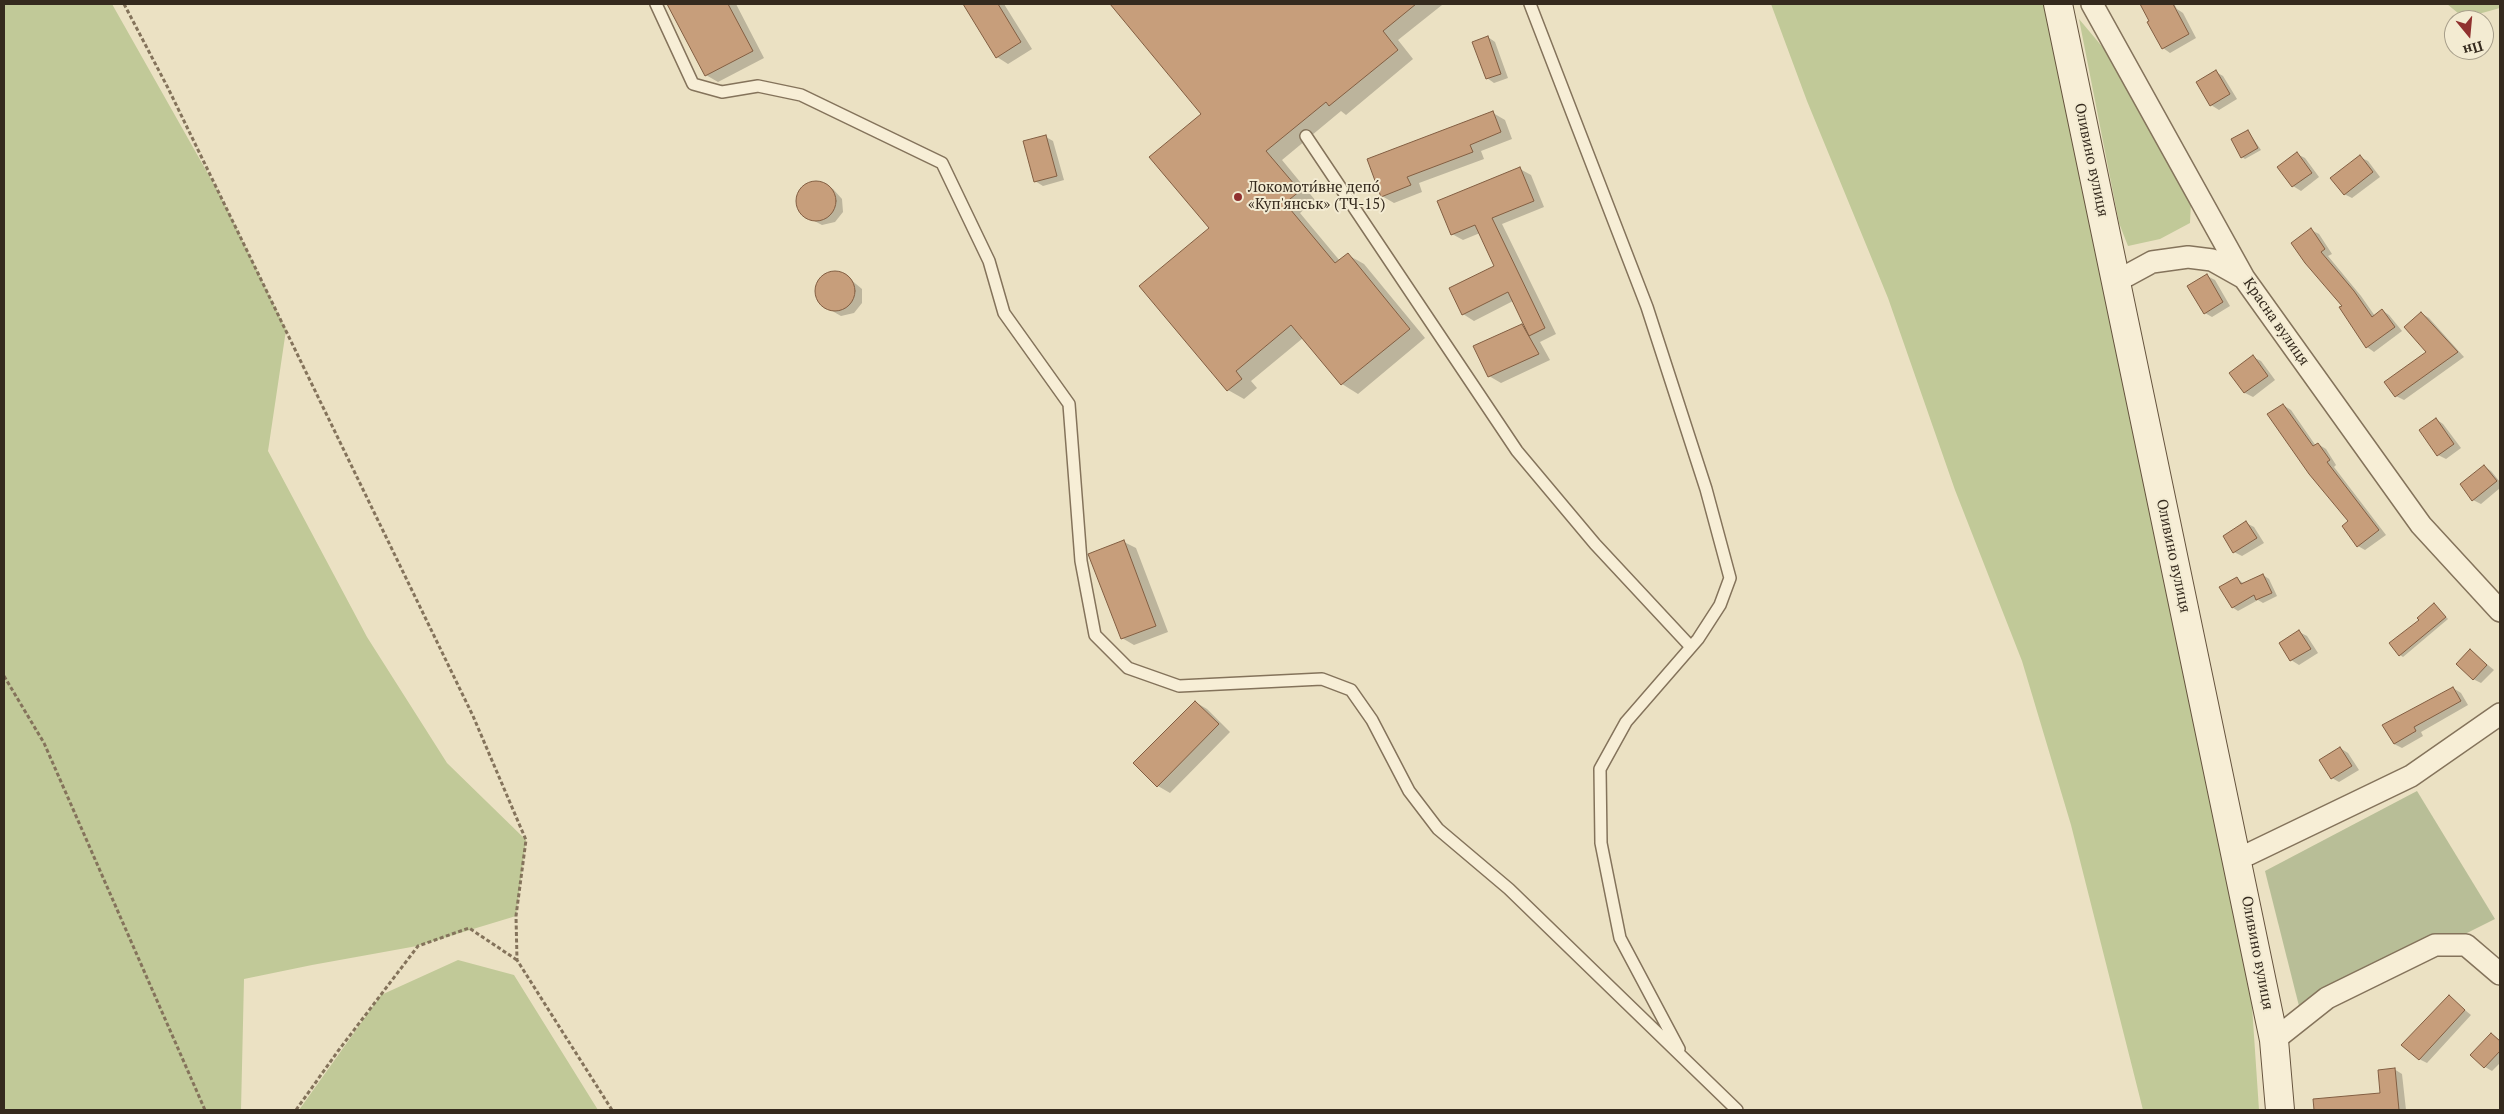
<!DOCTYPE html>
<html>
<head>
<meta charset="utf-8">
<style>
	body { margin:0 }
	#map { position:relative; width:2504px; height:1114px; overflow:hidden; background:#ebe1c3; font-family:"PT Serif",serif }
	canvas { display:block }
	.frame { position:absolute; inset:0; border:5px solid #352a1e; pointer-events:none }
	.north { position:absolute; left:2444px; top:10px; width:50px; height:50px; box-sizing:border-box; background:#f3ebd2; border:1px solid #a79e8a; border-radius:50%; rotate:163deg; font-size:14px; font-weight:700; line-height:20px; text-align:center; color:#352a1e }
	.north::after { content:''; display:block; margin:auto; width:18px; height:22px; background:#90312f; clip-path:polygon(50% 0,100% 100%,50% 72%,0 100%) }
</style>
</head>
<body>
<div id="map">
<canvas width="2504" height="1114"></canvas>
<div class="frame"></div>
<div class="north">Пн</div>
</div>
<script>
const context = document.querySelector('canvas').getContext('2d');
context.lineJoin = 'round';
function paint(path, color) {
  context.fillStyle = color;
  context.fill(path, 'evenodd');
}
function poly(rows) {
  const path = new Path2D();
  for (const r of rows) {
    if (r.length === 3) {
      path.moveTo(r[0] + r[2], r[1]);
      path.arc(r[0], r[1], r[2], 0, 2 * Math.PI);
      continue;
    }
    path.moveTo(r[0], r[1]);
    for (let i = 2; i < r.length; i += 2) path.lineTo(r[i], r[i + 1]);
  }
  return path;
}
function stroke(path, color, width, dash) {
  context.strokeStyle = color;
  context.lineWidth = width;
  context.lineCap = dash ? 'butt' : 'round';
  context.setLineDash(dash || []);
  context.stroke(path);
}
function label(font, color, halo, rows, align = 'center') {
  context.font = font + ' "PT Serif",serif';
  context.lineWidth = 4;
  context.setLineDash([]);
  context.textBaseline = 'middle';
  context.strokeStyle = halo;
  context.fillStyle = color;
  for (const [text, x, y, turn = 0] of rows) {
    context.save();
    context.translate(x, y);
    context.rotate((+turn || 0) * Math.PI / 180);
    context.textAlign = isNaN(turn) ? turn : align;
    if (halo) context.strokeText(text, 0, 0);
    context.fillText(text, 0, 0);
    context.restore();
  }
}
const green = poly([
	[4,4,112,4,220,195,286,330,268,451,367,637,447,763,526,840,516,916,417,946,312,965,244,979,241,1110,4,1110],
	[1771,4,2046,4,2242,930,2252,1006,2259,1110,2143,1110,2071,825,2022,661,1955,490,1888,298,1807,101],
	[2447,4,2500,4,2500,8,2464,18],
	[2079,19,2126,75,2191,202,2190,223,2160,239,2128,246,2119,223],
	[458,960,514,975,598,1110,299,1110,381,995]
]);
const cemetery = poly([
	[2417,791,2495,919,2385,974,2300,1010,2265,871]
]);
const shadow = poly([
	[678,4,736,4,764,58,718,82,706,75,671,8],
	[965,4,1004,4,1032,49,1008,64,997,57],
	[1112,4,1442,5,1398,40,1413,59,1346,115,1341,111,1282,160,1315,200,1300,213,1340,261,1348,255,1364,264,1425,338,1358,394,1342,384,1303,338,1251,381,1257,388,1244,399,1228,390,1211,229,1203,114],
	[2142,4,2174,4,2177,9,2183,13,2196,38,2170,53,2163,48],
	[1488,37,1495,42,1508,78,1494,83,1487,78],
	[2216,72,2223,76,2237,99,2219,110,2211,105],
	[1493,113,1505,120,1512,139,1481,151,1484,159,1419,183,1422,192,1394,203,1382,196],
	[2248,131,2261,150,2245,159,2242,157],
	[1046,137,1053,141,1064,180,1043,186,1035,181],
	[2297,154,2305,158,2319,177,2301,191,2293,186,2279,167],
	[2360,157,2368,161,2380,177,2352,198,2344,194],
	[1520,169,1531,175,1544,207,1502,224,1556,334,1540,342,1550,360,1501,383,1489,376,1522,325,1526,328,1513,301,1474,321,1463,314,1496,266,1480,233,1463,240,1452,234],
	[812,182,825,184,833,189,842,199,843,212,835,222,822,225,801,214,796,202,800,189],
	[2311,230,2319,234,2332,254,2328,256,2361,296,2375,316,2382,310,2389,315,2402,331,2374,352,2367,347,2341,308,2344,306],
	[831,272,844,274,862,289,862,303,854,313,841,316,820,304,815,292,820,279],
	[2207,276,2215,280,2230,306,2212,317,2205,313],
	[2421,313,2429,318,2464,357,2404,400,2396,396,2428,352],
	[2253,357,2261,361,2275,380,2253,397,2245,393,2231,373],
	[2283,405,2291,410,2316,446,2318,444,2326,449,2336,465,2334,467,2386,535,2365,550,2358,546,2350,521],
	[2436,419,2443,424,2461,448,2446,459,2438,455],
	[2484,466,2491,471,2500,482,2500,488,2481,504,2473,500],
	[2246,523,2254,527,2264,543,2242,556,2234,552],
	[1124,542,1136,548,1168,632,1134,645,1122,638],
	[2263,575,2269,579,2277,596,2263,603,2258,600,2238,611,2232,607,2237,578,2244,584],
	[2437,607,2448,619,2403,657,2400,655],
	[2299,632,2307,636,2318,653,2299,665,2291,660,2281,643],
	[2471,651,2494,670,2481,683,2473,679],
	[2453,688,2461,693,2468,705,2421,732,2423,736,2402,748,2394,744,2383,726],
	[1195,702,1207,709,1230,732,1170,793,1158,786],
	[2340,748,2348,753,2359,770,2339,782,2332,778],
	[2449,997,2471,1015,2427,1063,2419,1059],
	[2491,1034,2500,1040,2500,1063,2492,1071,2485,1067],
	[2394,1069,2402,1074,2406,1110,2333,1110,2332,1098,2381,1094]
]);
const building = poly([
	[667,4,728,4,753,51,705,76,667,4],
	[963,4,998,4,1021,42,996,58,963,4],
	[1110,4,1416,4,1383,31,1398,50,1329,106,1326,102,1266,151,1300,191,1285,203,1335,263,1348,253,1410,329,1341,385,1291,325,1236,371,1242,379,1227,391,1139,286,1209,228,1149,157,1201,114,1110,4],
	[2140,4,2173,4,2189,34,2162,49,2147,22,2149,21,2140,4],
	[1488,36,1501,74,1486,79,1472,42,1488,36],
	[2216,70,2230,94,2210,106,2196,82,2216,70],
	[1493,111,1501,132,1470,145,1473,152,1407,177,1411,185,1381,197,1367,159,1493,111],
	[2248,130,2258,148,2241,158,2231,139,2248,130],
	[1046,135,1057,176,1034,182,1023,141,1046,135],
	[2297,152,2312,173,2292,187,2277,167,2297,152],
	[2360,155,2373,172,2344,195,2330,178,2360,155],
	[1520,167,1534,201,1492,218,1545,328,1529,336,1508,292,1462,315,1449,288,1494,266,1475,225,1451,235,1437,201,1520,167],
	[816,201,20],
	[2311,228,2325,249,2321,252,2354,291,2372,317,2382,309,2395,327,2366,348,2339,307,2342,306,2305,263,2291,243,2311,228],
	[835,291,20],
	[2207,274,2223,302,2204,314,2187,286,2207,274],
	[2421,312,2458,352,2395,397,2384,382,2426,352,2404,327,2421,312],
	[1522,324,1539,354,1488,377,1473,346,1522,324],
	[2253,355,2268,376,2244,393,2229,373,2253,355],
	[2283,404,2313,446,2318,443,2330,460,2327,462,2379,530,2357,547,2342,526,2348,521,2309,474,2267,414,2283,404],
	[2436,418,2454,444,2437,456,2419,430,2436,418],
	[2484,465,2497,481,2472,501,2460,484,2484,465],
	[2246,521,2257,538,2233,553,2223,536,2246,521],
	[1124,540,1156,626,1121,639,1088,554,1124,540],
	[2263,574,2272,593,2256,600,2254,595,2232,608,2219,587,2237,577,2241,584,2263,574],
	[2434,603,2446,617,2399,656,2389,643,2419,620,2417,618,2434,603],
	[2299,630,2311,649,2290,661,2279,643,2299,630],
	[2470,649,2487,665,2473,680,2456,664,2470,649],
	[2453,687,2461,701,2414,727,2416,731,2394,744,2382,725,2453,687],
	[1195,701,1219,724,1157,787,1133,763,1195,701],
	[2340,747,2352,766,2331,779,2319,760,2340,747],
	[2449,995,2465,1010,2419,1060,2401,1045,2449,995],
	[2491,1033,2500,1041,2500,1051,2484,1068,2470,1055,2491,1033],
	[2395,1068,2399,1110,2314,1110,2313,1099,2380,1093,2378,1070,2395,1068]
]);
const path = poly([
	[124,4,168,88,473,716,526,840,516,916,517,960,612,1110],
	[4,676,44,743,205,1110],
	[296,1110,338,1051,418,946,469,928,517,960]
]);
const lane = poly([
	[656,4,693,84,722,92,758,86,801,95,942,163,989,261,1004,313,1069,404,1081,561,1095,635,1128,668,1179,686,1322,679,1351,690,1372,720,1409,791,1438,829,1509,889,1737,1110],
	[1530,4,1647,307,1706,489,1730,578,1720,605,1698,639,1626,722,1600,769,1601,843,1620,938,1679,1049],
	[1306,136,1517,451,1595,544,1691,647]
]);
const street = poly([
	[2092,4,2244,278,2421,525,2500,611],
	[2117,281,2152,262,2188,257,2212,260,2244,278],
	[2237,857,2249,854,2411,776,2500,714],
	[2274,1040,2327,998,2435,945,2466,945,2500,974]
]);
const secondary = poly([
	[2058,4,2274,1040,2280,1110]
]);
const markers = [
	[1238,197,5,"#90312f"]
];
const streetNames = [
	["Оливино вулиця",2091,160,78],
	["Красна вулиця",2276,322,55],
	["Оливино вулиця",2173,556,78],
	["Оливино вулиця",2257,953,79]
];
const poiNames = [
	["Локомоти́вне депо́",1248,188],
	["«Куп'янськ» (ТЧ-15)",1248,205]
];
paint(green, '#c1c998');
paint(cemetery, '#b8be97');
paint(shadow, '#0003');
paint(building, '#c79e7b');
stroke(building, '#825e42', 1);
stroke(lane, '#84735b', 14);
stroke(street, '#84735b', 24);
stroke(secondary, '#66543e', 30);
stroke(path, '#84735b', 3, [4, 2.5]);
stroke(lane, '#f7eed6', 11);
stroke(street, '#f7eed6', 21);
stroke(secondary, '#f7eed6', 28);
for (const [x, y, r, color] of markers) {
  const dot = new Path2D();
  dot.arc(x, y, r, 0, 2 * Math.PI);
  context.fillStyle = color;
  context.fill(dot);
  stroke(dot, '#f3ebd2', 2);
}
label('15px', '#352a1e', '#f3ebd2', streetNames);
label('15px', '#352a1e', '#f3ebd2', poiNames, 'left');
</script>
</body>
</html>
